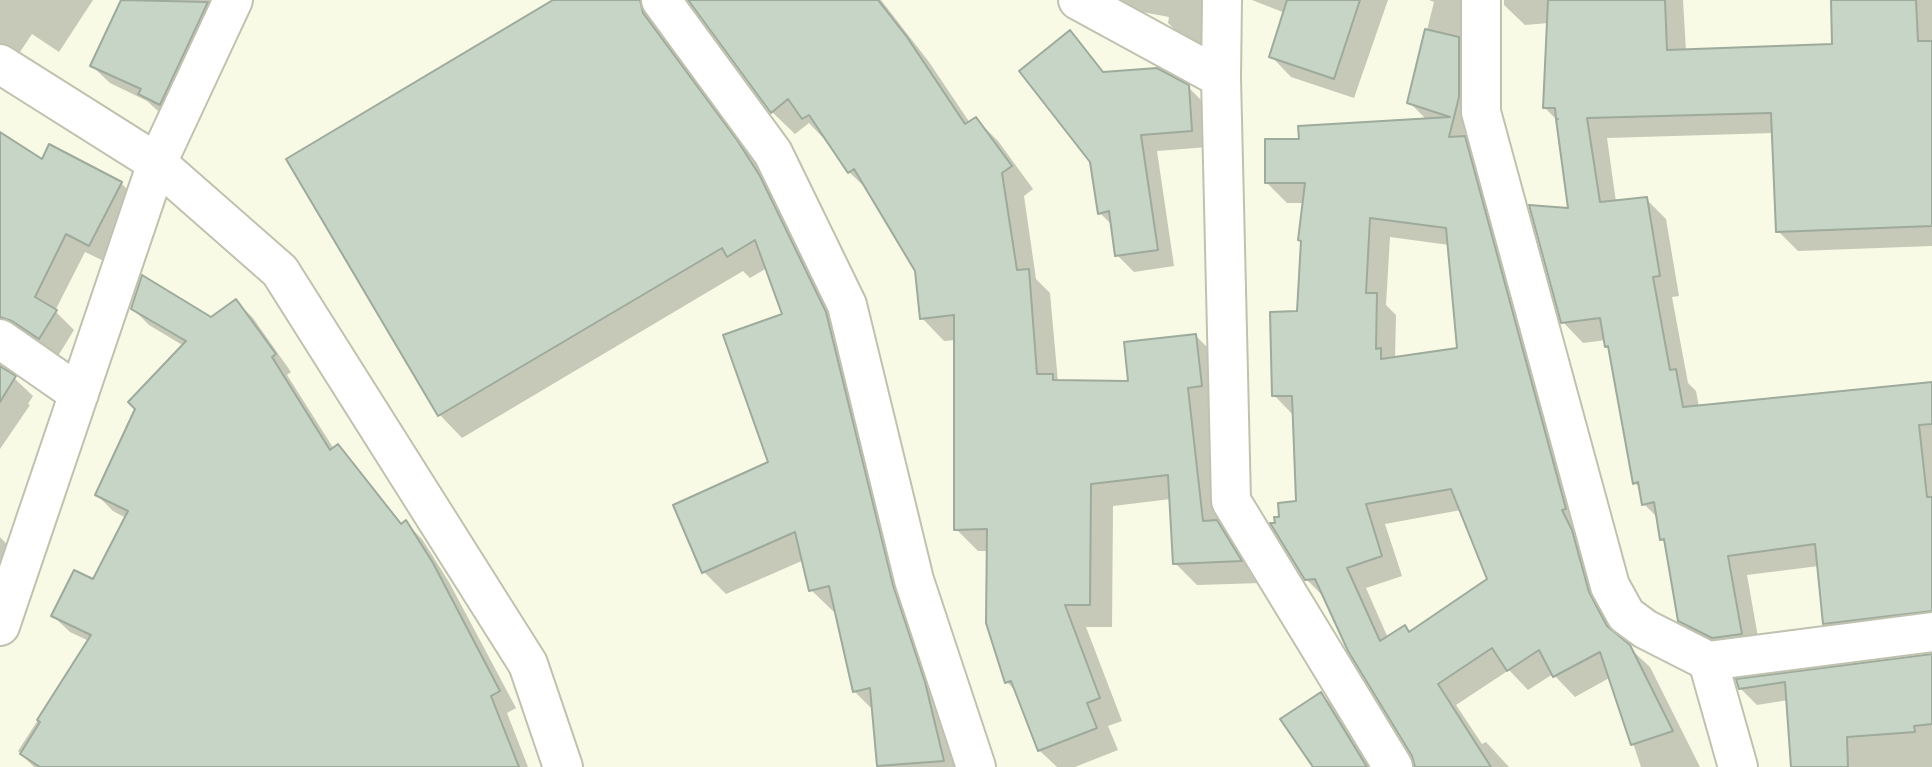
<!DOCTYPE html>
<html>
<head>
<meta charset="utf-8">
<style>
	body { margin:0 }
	canvas { display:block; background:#f8fae6 }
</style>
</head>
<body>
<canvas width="1932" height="767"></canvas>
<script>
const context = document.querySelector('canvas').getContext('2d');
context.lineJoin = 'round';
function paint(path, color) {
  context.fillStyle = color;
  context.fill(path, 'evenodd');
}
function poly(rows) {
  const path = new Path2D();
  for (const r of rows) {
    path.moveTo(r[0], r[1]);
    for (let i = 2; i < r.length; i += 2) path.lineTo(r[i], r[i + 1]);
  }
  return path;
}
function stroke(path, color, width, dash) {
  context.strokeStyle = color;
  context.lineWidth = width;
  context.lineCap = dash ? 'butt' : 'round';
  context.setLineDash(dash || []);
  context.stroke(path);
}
const shadow = poly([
	[0,0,93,0,59,52,32,34,14,61,0,70],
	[122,0,221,0,178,121,158,111,147,101,110,83,92,66],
	[556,0,683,0,759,165,848,337,962,767,881,767,879,765,874,711,854,691,836,612,834,612,811,590,804,560,726,594,704,572,770,463,785,315,767,268,750,278,743,271,462,438,440,415,289,159],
	[683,0,881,0,929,62,970,123,976,119,998,141,1033,189,1024,196,1036,279,1050,293,1058,382,1130,383,1195,335,1218,358,1223,409,1209,410,1223,528,1239,545,1262,583,1197,585,1175,563,1171,499,1113,506,1112,627,1086,627,1122,721,1108,726,1118,750,1075,767,1057,767,1039,750,1017,692,1007,682,989,551,978,551,956,529,956,340,944,341,922,318,916,270,871,193,849,172,826,141,809,123,795,134,772,112,691,1],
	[1111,0,1230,0,1219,50,1189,43,1168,23,1169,17,1126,9],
	[1252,0,1388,0,1354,98,1291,77,1271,56,1285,13],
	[1429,0,1493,0,1479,21,1610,618,1623,642,1650,667,1700,767,1641,767,1611,677,1575,697,1553,674,1528,690,1509,670,1456,705,1482,744,1486,742,1509,767,1416,767,1413,755,1326,599,1306,579,1298,503,1294,416,1274,395,1298,312,1302,242,1300,240,1304,203,1287,203,1267,183,1301,141,1427,120,1409,102,1434,2],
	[1390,237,1449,245,1458,350,1395,359,1396,315,1386,305],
	[1461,510,1489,579,1411,633,1405,627,1388,638,1366,588,1402,576,1385,524],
	[1504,0,1683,0,1686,51,1834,46,1833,0,1932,0,1932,246,1798,251,1778,231,1774,133,1607,138,1616,202,1646,199,1666,219,1679,296,1672,297,1688,383,1696,391,1699,407,1932,384,1932,619,1844,644,1824,623,1819,566,1747,575,1761,654,1701,641,1680,620,1666,544,1662,539,1658,518,1644,504,1641,489,1635,483,1611,350,1607,346,1606,340,1583,343,1563,322,1570,210,1558,121,1544,107,1549,23,1525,25,1504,5],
	[1070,33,1106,74,1188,87,1205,104,1208,147,1157,151,1174,266,1134,272,1117,255,1113,226,1100,213],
	[0,134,42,161,121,183,139,201,108,263,85,252,55,311,74,330,58,356,0,346],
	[236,301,253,318,291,372,287,375,334,449,338,447,354,463,403,525,406,523,422,539,449,582,516,708,507,713,528,767,34,767,18,751,89,641,70,632,53,616,94,581,126,518,113,511,97,495,184,346,149,325,133,309,211,319],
	[0,368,14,378,33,396,28,404,30,405,0,449],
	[0,537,12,550,0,574],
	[1932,664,1932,767,1793,767,1788,700,1757,705,1740,688,1738,681],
	[1321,694,1341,714,1374,767,1315,767]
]);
const building = poly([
	[121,0,208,2,160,105,138,94,141,89,90,66,121,0],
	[553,0,640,0,643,13,737,140,760,176,826,312,893,585,925,682,944,761,877,766,870,688,853,692,829,586,809,591,795,532,702,573,673,505,768,462,723,335,782,314,755,240,727,257,722,248,438,416,286,159,553,0],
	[688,0,878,0,907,37,965,124,976,117,1012,166,1002,173,1017,270,1029,269,1037,374,1053,374,1053,380,1128,381,1124,342,1196,334,1202,386,1188,388,1203,521,1217,520,1242,561,1173,564,1168,475,1091,484,1090,605,1065,605,1100,698,1087,703,1097,728,1038,751,1011,681,1005,683,986,623,987,529,954,530,954,315,920,319,915,271,854,169,848,173,809,115,802,119,788,99,771,113,688,0],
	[1287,0,1360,0,1334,79,1269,57,1287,0],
	[1548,0,1665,0,1667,50,1832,44,1831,0,1916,0,1918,41,1932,41,1932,226,1776,232,1771,113,1587,118,1600,202,1647,197,1660,276,1653,277,1670,370,1676,369,1683,407,1932,382,1932,424,1919,425,1927,497,1932,497,1932,611,1823,624,1815,544,1728,556,1742,634,1712,638,1678,621,1664,539,1660,540,1654,502,1642,505,1638,482,1633,484,1608,346,1605,347,1600,318,1561,323,1529,205,1568,208,1556,119,1558,119,1556,119,1555,108,1543,108,1548,0],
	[1425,29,1459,37,1459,97,1449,137,1465,136,1566,509,1562,510,1572,530,1589,592,1607,626,1630,645,1673,731,1631,745,1600,652,1553,677,1539,650,1507,671,1492,648,1438,684,1491,767,1415,767,1412,756,1348,651,1315,579,1305,580,1270,523,1275,523,1274,517,1279,517,1278,503,1296,501,1292,396,1272,396,1270,312,1297,311,1301,241,1298,240,1305,183,1265,183,1265,139,1299,139,1298,126,1450,117,1407,103,1425,29],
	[1370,218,1446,228,1457,348,1381,359,1381,348,1376,349,1377,293,1366,293,1370,218],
	[1451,489,1487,579,1409,632,1405,625,1380,641,1347,568,1382,556,1366,504,1451,489],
	[1070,30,1103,72,1157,68,1189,85,1192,131,1141,135,1158,250,1115,256,1109,211,1098,214,1090,162,1019,71,1070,30],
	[0,132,42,159,49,144,122,182,89,246,66,234,35,297,57,310,39,339,12,321,0,317,0,132],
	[142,275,211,317,236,299,276,354,272,357,330,450,338,444,401,524,406,520,433,563,500,691,491,696,519,767,40,767,20,754,40,722,37,720,91,635,51,616,74,570,93,579,128,511,95,495,135,409,128,402,186,341,131,309,142,275],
	[0,366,16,376,0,402,0,366],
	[1932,654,1932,724,1914,726,1915,732,1847,737,1848,767,1791,767,1785,682,1739,689,1736,679,1932,654],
	[1321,692,1367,767,1313,767,1280,719,1321,692]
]);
const street = poly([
	[661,0,773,153,847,305,914,580,976,767],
	[1078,0,1221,78],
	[1222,0,1221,78,1231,501,1393,767],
	[1481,0,1481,112,1610,586,1626,615,1645,629,1708,661,1932,632],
	[0,64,157,163,280,271,528,664,563,767],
	[0,339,79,394],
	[0,626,157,163,233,0],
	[1708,661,1738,767]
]);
paint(shadow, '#0003');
paint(building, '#c7d5c6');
stroke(building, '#9daa9c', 2);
stroke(street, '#c0c2af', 42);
stroke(street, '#fff', 38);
</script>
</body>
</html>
